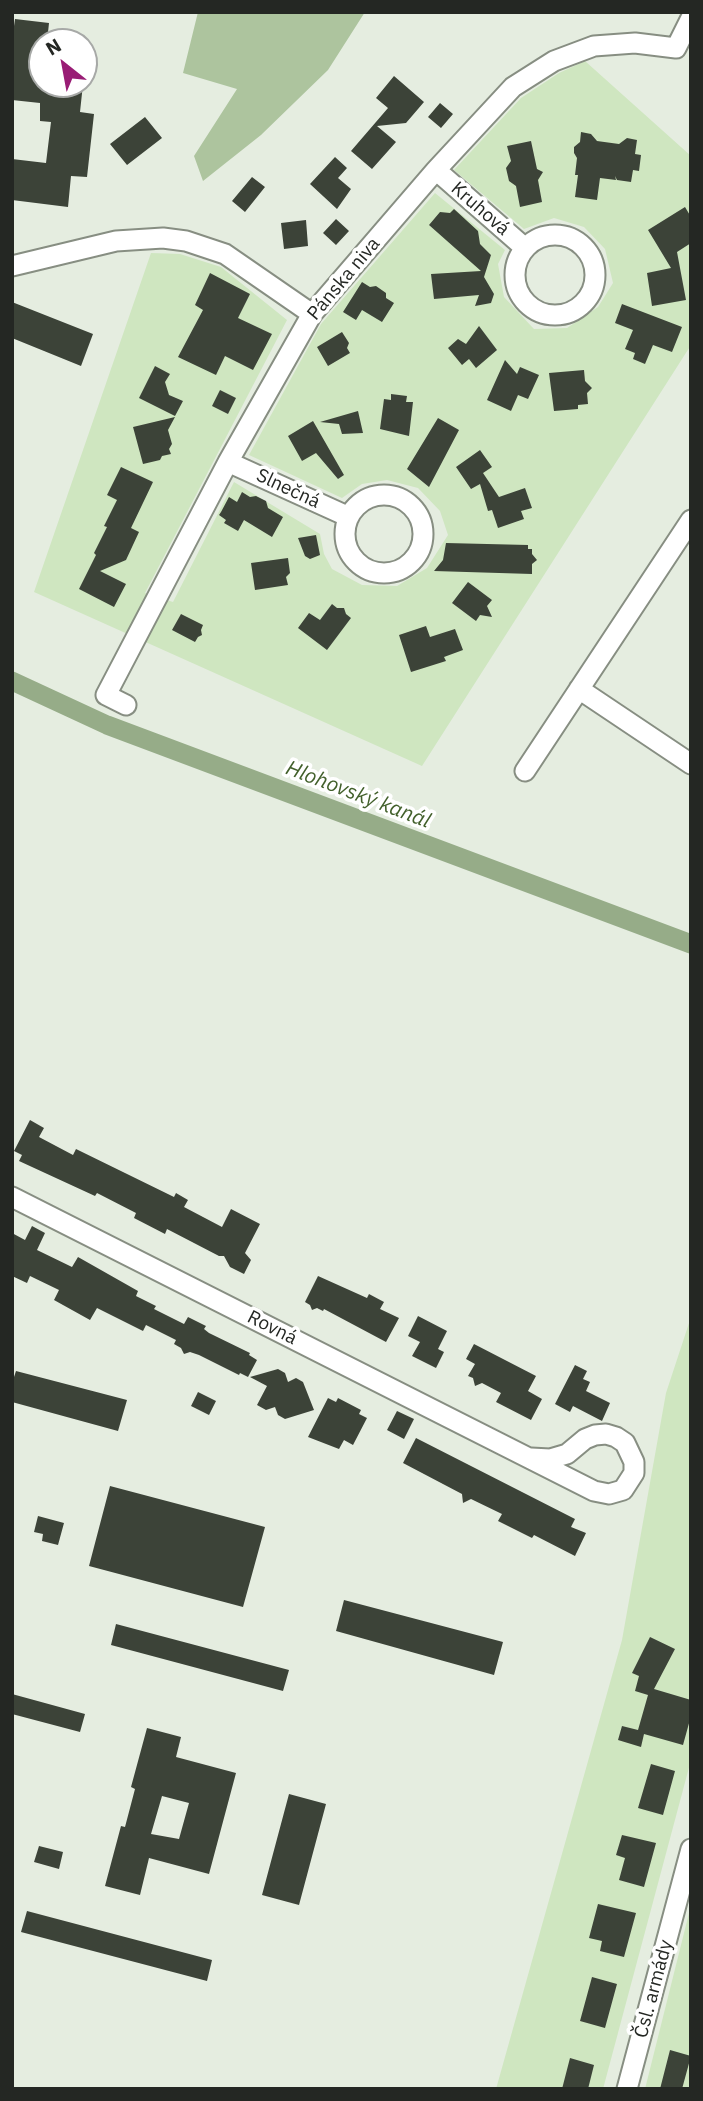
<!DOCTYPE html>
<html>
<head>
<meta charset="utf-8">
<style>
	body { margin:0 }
	#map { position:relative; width:703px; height:2101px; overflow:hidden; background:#e5ede0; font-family:"IBM Plex Sans",sans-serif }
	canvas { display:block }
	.frame { position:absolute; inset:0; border:14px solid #242723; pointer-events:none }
	.north { position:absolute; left:28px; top:28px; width:70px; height:70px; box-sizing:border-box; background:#fff; border:2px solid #a7a9a7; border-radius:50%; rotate:329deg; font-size:19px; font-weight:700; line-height:28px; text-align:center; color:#242723 }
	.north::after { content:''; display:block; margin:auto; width:24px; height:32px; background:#991d75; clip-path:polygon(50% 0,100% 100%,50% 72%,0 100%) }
</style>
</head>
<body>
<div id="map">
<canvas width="703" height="2101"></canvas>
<div class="frame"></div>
<div class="north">N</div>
</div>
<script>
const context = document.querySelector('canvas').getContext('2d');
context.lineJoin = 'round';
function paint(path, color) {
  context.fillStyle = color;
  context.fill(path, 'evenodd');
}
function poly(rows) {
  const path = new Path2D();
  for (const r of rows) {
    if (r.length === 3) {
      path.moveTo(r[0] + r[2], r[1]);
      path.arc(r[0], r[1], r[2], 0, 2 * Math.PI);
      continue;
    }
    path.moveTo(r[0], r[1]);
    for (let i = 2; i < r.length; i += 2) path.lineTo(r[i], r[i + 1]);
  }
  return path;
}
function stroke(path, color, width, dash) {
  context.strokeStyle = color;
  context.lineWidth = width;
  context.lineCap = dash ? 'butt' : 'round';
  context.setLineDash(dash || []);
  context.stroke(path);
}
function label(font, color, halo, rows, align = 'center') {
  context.font = font + ' "IBM Plex Sans",sans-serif';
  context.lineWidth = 7;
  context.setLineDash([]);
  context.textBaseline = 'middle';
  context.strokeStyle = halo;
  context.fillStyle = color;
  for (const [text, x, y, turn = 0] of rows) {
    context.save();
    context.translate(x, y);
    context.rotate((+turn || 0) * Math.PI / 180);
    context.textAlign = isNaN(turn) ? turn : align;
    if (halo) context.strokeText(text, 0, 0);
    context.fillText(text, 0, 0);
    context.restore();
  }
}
const green = poly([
	[585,61,691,156,691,345,422,766,34,592,151,253,180,254,221,267,287,320,145,593,173,602,234,482,320,534,324,554,332,569,362,585,397,586,427,568,448,535,440,511,418,488,387,480,362,484,342,498,249,455,321,324,435,193,505,250,498,264,504,297,534,329,567,328,598,307,613,283,605,249,584,227,554,218,524,229,454,170,521,98,559,73],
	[691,1317,691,1760,603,2089,496,2089,622,1640,666,1393],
	[691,1905,691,2089,645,2089]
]);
const forest = poly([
	[198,12,365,12,328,70,261,135,203,181,194,156,237,89,183,73]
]);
const canal = poly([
	[12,681,107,725,691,944]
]);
const building = poly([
	[15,19,49,23,47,42,42,42,42,84,83,84,80,112,94,114,87,177,71,176,68,207,12,200,12,159,46,163,51,122,40,121,40,103,12,100,12,26,14,26],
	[394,76,424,102,406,123,377,126,396,142,372,169,351,151,388,108,376,98],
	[440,103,453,114,441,128,428,117],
	[145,117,162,138,127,165,110,144],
	[581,132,591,134,597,141,619,144,627,138,637,140,635,154,641,155,639,171,633,170,631,182,617,180,615,176,616,180,600,178,597,200,575,197,578,175,575,175,577,158,574,153,574,147,580,142],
	[531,141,537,169,543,172,538,180,542,202,520,207,516,186,509,181,506,168,511,161,507,146],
	[335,157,347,168,338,178,351,189,337,209,310,184],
	[252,177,265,187,245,212,232,201],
	[685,207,691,217,691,243,677,252,686,300,652,306,647,273,671,268,648,230],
	[454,209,478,231,480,244,491,255,484,277,494,294,491,303,475,306,479,295,434,299,431,274,481,271,429,225,440,212,450,213],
	[336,219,349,231,336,245,323,233],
	[306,220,308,246,284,249,281,223],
	[210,273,250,294,238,318,272,334,253,370,225,356,216,375,178,357,203,310,195,305],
	[362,282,370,287,376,286,386,293,386,298,394,303,382,322,362,310,356,320,343,312],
	[12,302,93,334,81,366,12,338],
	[622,304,682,327,672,352,653,345,645,364,633,359,635,353,625,349,633,330,615,323],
	[479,326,497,350,476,368,469,359,462,365,448,348,458,339,466,344],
	[342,332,349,343,347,348,350,353,328,366,317,347],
	[505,360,517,374,520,367,539,375,528,399,518,395,511,411,487,400],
	[155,366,170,374,165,382,169,395,183,401,175,416,139,398],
	[584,370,585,381,592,388,587,393,588,404,578,405,578,409,554,411,549,373],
	[220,390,236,398,228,414,212,406],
	[391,394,407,396,406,402,413,402,409,436,380,429,384,399,391,400],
	[358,411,363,433,342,434,339,424,320,422],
	[175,417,168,430,172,444,169,449,171,454,162,456,160,460,143,464,133,427],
	[438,418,459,430,429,487,407,469],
	[313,421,344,475,338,479,316,453,302,461,288,436],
	[480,450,492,467,483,473,499,497,525,488,532,508,521,511,524,519,498,528,492,510,488,511,480,484,471,489,456,467],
	[121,467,153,482,131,528,139,532,126,560,100,571,126,584,114,607,79,589,96,555,94,553,107,527,104,526,117,500,107,495],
	[242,492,250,497,256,496,266,501,268,508,283,517,272,537,244,520,238,531,224,523,226,520,219,515,221,512,229,497,237,502],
	[316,535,320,555,310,559,305,556,298,538],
	[446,543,528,545,528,549,532,549,532,554,537,560,532,564,532,574,434,571,443,560],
	[288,558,290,573,286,577,288,585,255,590,251,563],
	[468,582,492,600,487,606,492,617,480,615,476,621,452,603],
	[332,604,337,608,344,608,346,614,351,618,327,650,298,628,309,613,320,620],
	[181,614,203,625,201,630,202,635,198,637,195,642,172,630],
	[426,626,430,637,455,629,463,650,444,657,446,661,411,672,399,635],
	[30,1120,44,1128,39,1137,73,1155,76,1149,174,1197,176,1193,188,1200,184,1207,222,1227,231,1209,260,1224,245,1253,251,1260,244,1274,230,1267,224,1256,219,1256,167,1229,165,1234,134,1218,136,1213,97,1193,95,1196,19,1161,22,1155,14,1151],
	[32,1226,45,1233,37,1250,72,1267,78,1257,138,1291,136,1296,156,1306,154,1309,184,1324,188,1317,206,1326,204,1329,209,1333,250,1353,249,1355,257,1360,248,1377,240,1373,239,1375,199,1355,190,1352,184,1354,181,1348,174,1344,176,1340,146,1325,143,1331,97,1308,90,1320,54,1300,59,1290,30,1276,27,1283,12,1276,12,1233,25,1240],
	[318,1276,367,1298,369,1294,384,1302,380,1309,399,1318,386,1342,324,1309,323,1311,317,1308,312,1310,310,1305,305,1302],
	[418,1316,447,1331,438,1349,444,1352,436,1368,412,1356,420,1342,408,1336],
	[474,1344,536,1376,528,1391,542,1399,531,1420,496,1402,501,1393,482,1383,475,1386,473,1378,468,1376,475,1364,466,1359],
	[575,1365,587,1371,583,1379,590,1382,586,1391,610,1403,602,1421,573,1406,570,1412,555,1404],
	[278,1369,285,1373,288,1382,296,1378,303,1382,314,1410,285,1419,278,1415,275,1407,266,1410,257,1405,267,1386,250,1377],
	[16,1371,127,1400,118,1431,12,1402,12,1383],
	[198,1392,216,1401,209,1415,191,1406],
	[328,1398,336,1402,338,1398,361,1410,359,1414,367,1418,353,1445,344,1440,339,1449,308,1437],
	[397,1411,414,1419,404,1439,387,1430],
	[416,1438,575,1519,571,1527,586,1533,575,1556,534,1535,532,1538,498,1521,502,1514,471,1499,463,1503,462,1494,403,1463],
	[110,1486,265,1527,243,1607,89,1566],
	[38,1516,64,1523,58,1545,42,1541,43,1534,34,1532],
	[344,1600,503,1642,494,1675,336,1631],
	[116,1624,289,1670,283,1691,111,1645],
	[650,1637,675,1649,654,1689,691,1700,691,1716,683,1745,644,1734,641,1747,618,1740,622,1726,638,1730,648,1695,635,1691,639,1676,632,1673],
	[12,1694,85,1714,80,1732,12,1714],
	[147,1728,181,1737,176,1757,236,1773,209,1874,149,1858,140,1895,105,1886,121,1826,125,1827,135,1789,131,1787],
	[162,1796,189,1803,179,1839,151,1834],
	[651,1764,675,1771,663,1815,638,1808],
	[289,1794,326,1804,299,1905,262,1895],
	[622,1835,656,1843,644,1887,619,1880,625,1858,616,1855],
	[39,1846,63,1852,59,1869,34,1862],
	[598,1904,636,1913,624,1957,600,1951,602,1941,589,1938],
	[27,1911,212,1960,207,1981,21,1932],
	[592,1977,617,1984,605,2028,580,2021],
	[670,2050,691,2056,682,2089,660,2089],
	[570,2058,594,2065,588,2089,562,2089]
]);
const minor = poly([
	[436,170,525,248],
	[555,275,40],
	[12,266,116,241,163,238,186,241,225,254,312,314],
	[228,462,349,517],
	[384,534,39],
	[579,689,691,764],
	[126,705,106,695,228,462,312,314,436,170,513,87,554,61,594,46,635,43,676,48,691,18],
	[525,771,691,520],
	[12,1197,594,1491,609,1494,623,1490,634,1473,634,1462,625,1443,616,1437,606,1434,595,1435,585,1439,567,1454,550,1459,531,1458],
	[627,2089,691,1849]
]);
const streetNames = [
	["Kruhová",480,209,41],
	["Pánska niva",344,279,-50],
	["Slnečná",288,489,25],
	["Rovná",272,1328,27],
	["Čsl. armády",654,1989,-75]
];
const waterNames = [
	["Hlohovský kanál",358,795,21]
];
paint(green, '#cfe6c0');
paint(forest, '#adc49e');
stroke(canal, '#96ac88', 19);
paint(building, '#3c4338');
stroke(minor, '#878e82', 23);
stroke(minor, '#fff', 19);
label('19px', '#242723', '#fff', streetNames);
label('italic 21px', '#42602b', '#fff', waterNames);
</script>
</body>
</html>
